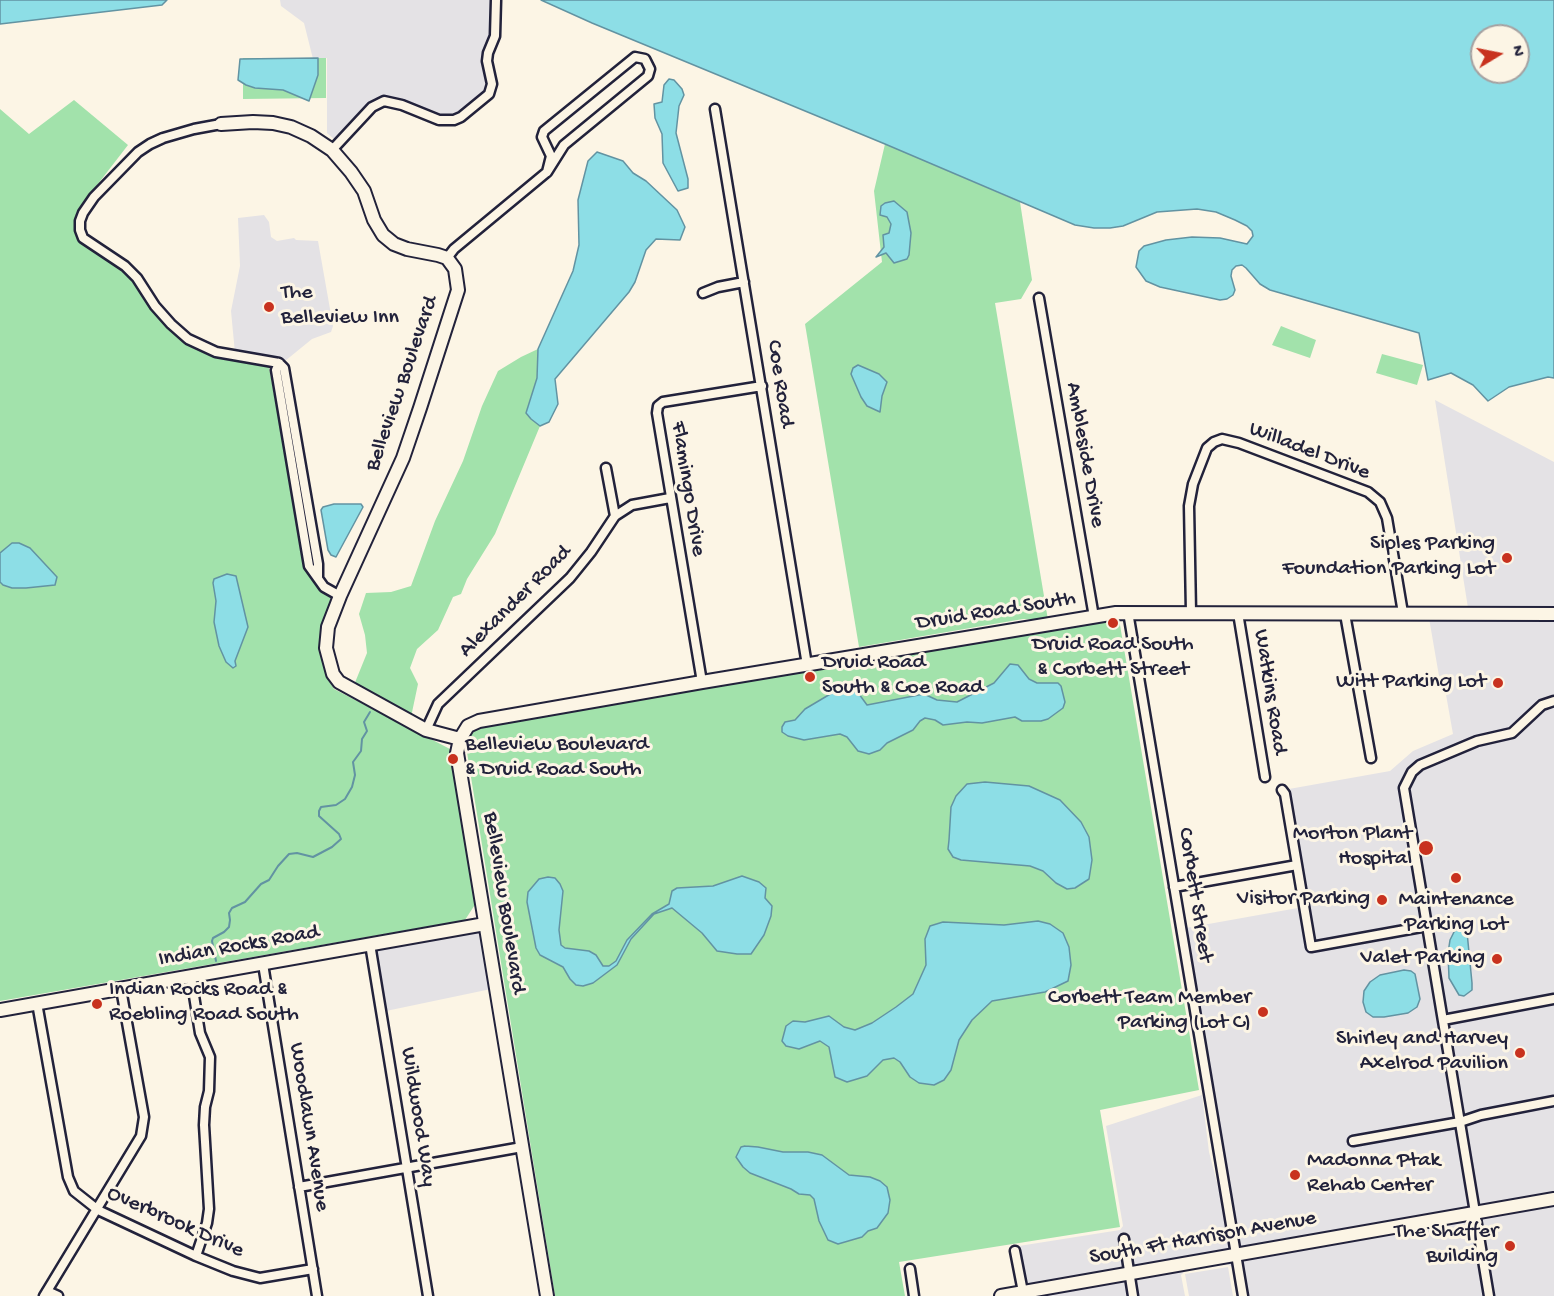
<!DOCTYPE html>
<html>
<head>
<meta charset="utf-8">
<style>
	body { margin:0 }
	#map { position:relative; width:1554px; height:1296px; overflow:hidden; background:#fcf5e5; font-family:"Gochi Hand",sans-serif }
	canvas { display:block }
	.north { position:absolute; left:1470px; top:24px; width:60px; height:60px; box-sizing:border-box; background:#fcf5e5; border:2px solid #a5a1a1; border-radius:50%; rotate:80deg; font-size:16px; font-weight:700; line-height:24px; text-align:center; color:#22223b }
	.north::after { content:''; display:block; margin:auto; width:21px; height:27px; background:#c8321e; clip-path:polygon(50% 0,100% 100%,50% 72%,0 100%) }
</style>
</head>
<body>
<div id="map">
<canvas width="1554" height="1296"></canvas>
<div class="north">N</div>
</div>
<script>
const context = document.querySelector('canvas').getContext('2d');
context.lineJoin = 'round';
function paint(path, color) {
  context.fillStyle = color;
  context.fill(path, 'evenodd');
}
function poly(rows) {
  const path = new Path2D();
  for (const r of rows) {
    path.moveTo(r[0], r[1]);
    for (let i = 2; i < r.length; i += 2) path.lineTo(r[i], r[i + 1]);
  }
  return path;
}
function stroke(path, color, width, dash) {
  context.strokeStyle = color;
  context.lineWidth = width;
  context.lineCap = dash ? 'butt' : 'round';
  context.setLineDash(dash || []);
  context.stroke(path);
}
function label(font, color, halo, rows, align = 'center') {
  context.font = font + ' "Gochi Hand",sans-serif';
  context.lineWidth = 6;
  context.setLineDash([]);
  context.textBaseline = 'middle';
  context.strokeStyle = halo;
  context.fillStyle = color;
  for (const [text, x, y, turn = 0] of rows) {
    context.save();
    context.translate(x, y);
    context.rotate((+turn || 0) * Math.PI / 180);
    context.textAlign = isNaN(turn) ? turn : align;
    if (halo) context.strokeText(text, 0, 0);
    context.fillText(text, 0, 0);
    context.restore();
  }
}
const built = poly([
	[280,0,491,0,491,35,483,61,487,84,485,92,453,116,441,116,404,101,383,98,369,105,335,140,327,133,327,58,313,59,304,23,281,6],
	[264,215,269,222,271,237,277,241,294,238,296,240,318,241,333,326,331,332,312,339,285,361,280,358,235,353,231,311,240,266,238,218],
	[1435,400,1554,462,1554,1296,1249,1296,1186,928,1309,906,1289,789,1390,771,1413,751,1453,734,1445,689,1439,676,1429,618,1468,608],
	[482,932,491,989,386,1011,375,948],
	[1202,1095,1209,1152,1224,1209,1231,1252,1133,1269,1127,1235,1119,1236,1124,1270,1026,1288,1019,1246,1120,1230,1123,1226,1106,1126],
	[1232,1259,1239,1296,1236,1296,1232,1267,1227,1264,1185,1271,1181,1275,1185,1296,1138,1296,1134,1277],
	[1228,1267,1233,1296,1189,1296,1185,1274],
	[1126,1278,1129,1296,1028,1296]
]);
const green = poly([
	[243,58,326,58,326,98,243,99],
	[74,100,128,145,77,211,74,222,76,231,124,269,177,334,220,357,243,362,264,363,269,367,304,561,314,582,321,590,334,597,324,626,334,685,329,681,334,689,450,749,476,903,465,920,0,1001,0,109,29,134],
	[885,144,1020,202,1032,280,1021,299,995,303,1048,620,1023,619,859,647,805,324,882,262,874,191],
	[1281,326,1316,340,1310,358,1272,345],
	[538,349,537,378,526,413,531,419,540,426,495,534,467,579,461,594,453,597,438,630,417,649,410,668,418,684,411,717,354,685,367,653,365,635,359,614,366,593,391,592,411,586,435,521,463,461,482,406,498,371,521,357],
	[1382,354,1423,365,1417,385,1376,373],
	[1119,619,1199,1090,1100,1110,1120,1227,899,1262,905,1296,555,1296,465,740,479,727]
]);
const water = poly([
	[0,0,167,0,162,5,0,24,0,0],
	[541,0,1554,0,1554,378,1548,377,1509,387,1488,401,1473,385,1451,373,1428,380,1419,333,1270,290,1260,284,1246,268,1242,265,1236,266,1232,270,1231,276,1235,290,1233,295,1227,299,1220,300,1160,287,1146,281,1136,267,1139,251,1144,246,1166,240,1192,237,1220,238,1247,244,1253,236,1252,231,1247,226,1235,220,1216,212,1197,209,1157,212,1123,226,1110,228,1094,228,1075,225,885,144,592,23,541,0],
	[1482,36,1518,36,1518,72,1482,72,1482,36],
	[318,58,318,75,309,101,283,90,255,88,246,85,238,80,240,59,318,58],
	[669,79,674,80,682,89,684,95,679,106,676,133,688,179,688,188,678,191,663,163,662,134,655,118,654,104,662,102,664,85,669,79],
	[597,152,623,161,633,173,646,181,677,210,685,227,680,240,656,239,646,250,635,282,629,292,555,379,558,404,549,422,540,426,531,419,526,413,537,378,538,349,573,271,579,245,578,200,588,161,597,152],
	[894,201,907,212,911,233,909,255,907,259,894,263,886,253,876,257,884,247,883,235,889,233,891,224,887,217,880,215,881,206,885,203,894,201],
	[858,365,879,374,887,382,882,396,880,412,867,406,861,397,851,374,853,368,858,365],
	[334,504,361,504,363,507,336,557,331,555,328,550,321,510,323,507,334,504],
	[12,543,19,543,30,548,57,577,55,585,26,588,12,588,3,585,0,582,0,553,12,543],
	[227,574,236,576,248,627,235,661,236,666,233,668,226,662,219,646,214,622,216,601,213,583,214,579,227,574],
	[1010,664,1018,665,1029,679,1037,683,1058,683,1061,686,1065,702,1063,708,1048,719,1041,721,1022,721,1015,717,982,723,967,722,943,725,935,720,925,718,920,721,913,730,887,743,880,750,869,754,858,751,847,737,840,734,804,740,788,736,782,732,782,727,785,722,795,720,805,709,832,693,853,691,859,694,867,705,924,694,937,700,957,702,994,683,1010,664],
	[985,782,1029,786,1060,800,1081,822,1089,837,1092,860,1089,879,1075,888,1067,889,1056,883,1043,871,1030,866,961,860,953,857,948,849,949,840,951,807,956,796,967,784,985,782],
	[742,876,759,882,766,888,765,898,772,906,771,916,764,935,751,954,737,954,717,951,702,933,672,908,654,914,631,939,617,965,593,983,583,986,576,985,570,979,563,967,540,955,536,948,527,902,528,892,539,879,548,877,555,878,560,884,563,891,559,930,561,945,565,948,589,951,596,955,603,966,609,966,616,961,627,940,652,914,669,904,672,891,677,888,713,886,742,876],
	[1038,921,1050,924,1063,933,1069,947,1071,965,1068,981,1045,992,992,1001,972,1020,959,1040,951,1070,944,1080,934,1085,919,1083,910,1077,900,1062,894,1058,883,1060,867,1076,847,1082,835,1077,829,1047,820,1041,799,1049,786,1046,782,1041,786,1026,793,1021,805,1022,829,1016,844,1027,855,1030,872,1023,896,1007,913,994,926,965,925,939,930,926,943,922,1004,925,1038,921],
	[1458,929,1466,930,1467,932,1472,983,1472,990,1464,996,1459,995,1449,978,1448,953,1450,940,1454,932,1458,929],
	[1404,970,1411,971,1415,974,1420,999,1417,1007,1408,1013,1384,1017,1373,1017,1366,1012,1363,1002,1364,991,1370,982,1380,975,1404,970],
	[745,1146,758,1147,783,1152,808,1152,822,1155,849,1175,870,1177,880,1181,887,1187,890,1200,888,1213,877,1228,868,1231,862,1237,838,1244,828,1240,819,1221,814,1199,810,1195,799,1194,791,1189,750,1173,743,1167,736,1157,741,1147,745,1146]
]);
const stream = poly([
	[216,961,212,941,213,938,224,932,229,927,230,920,229,913,232,908,245,902,261,884,269,880,278,866,289,854,297,853,313,857,332,847,341,839,339,834,319,816,319,811,321,807,336,805,345,799,352,787,355,775,353,762,361,751,362,739,367,731,364,722,370,712]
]);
const street = poly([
	[715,109,807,665],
	[221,124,194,129,163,138,150,144,138,152,94,197,83,213,80,221,80,230,83,238,125,266,137,278,155,306,171,324,188,339,216,352,279,363,284,368,318,564,318,578],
	[332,150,372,107,384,101,402,105,439,120,454,120,461,117,489,94,492,84,487,61,488,53,495,36,496,0],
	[447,258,454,249,547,172,564,145,648,76,650,69,645,59,635,57,544,131,542,137,551,156,547,172],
	[703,293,718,287,744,282],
	[1039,298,1094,617],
	[279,363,276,370,309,566,324,587,340,596],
	[606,468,615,516],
	[1128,612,1243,1296],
	[1191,612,1189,506,1193,484,1207,448,1214,442,1222,439,1239,443,1368,492,1380,502,1387,518,1403,613],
	[1238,613,1265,777],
	[1345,614,1371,758],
	[702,682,657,413,658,406,663,402,762,386],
	[426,730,438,704,570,578,591,552,615,516,632,505,670,498],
	[1282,790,1285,794,1311,947,1427,926],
	[1174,887,1297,865],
	[370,944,428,1296],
	[263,964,317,1296],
	[191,977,200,1033,210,1057,209,1091,205,1107,204,1125,209,1209,207,1223,196,1256],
	[37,1003,68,1177,74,1191,98,1210,196,1256,233,1271,260,1278,313,1269],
	[1443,1020,1554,999],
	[1353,1141,1460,1122,1481,1115,1554,1101],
	[299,1187,522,1147],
	[1124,1239,1133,1296],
	[1015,1251,1023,1292],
	[910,1269,914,1296],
	[47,1291,58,1296],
	[44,1296,141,1136,144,1117,121,989],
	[1489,1296,1404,788,1412,772,1420,765,1477,741,1512,733,1542,705,1554,701]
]);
const secondary = poly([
	[221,124,253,122,273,123,291,127,311,136,332,150,351,172,364,191,374,220,383,235,394,244,407,249,438,255,447,258,455,269,458,290,420,408,403,458,340,596,328,627,326,648,333,674,339,682,426,730,460,739],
	[0,1010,485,924],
	[547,1296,457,753,460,739,468,726,479,721,702,682,1116,613,1554,614],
	[1001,1296,1554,1199]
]);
const markers = [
	[269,307,6,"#c8321e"],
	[1507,558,6,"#c8321e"],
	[1113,623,6,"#c8321e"],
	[810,677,6,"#c8321e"],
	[1498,683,6,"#c8321e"],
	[453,759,6,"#c8321e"],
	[1426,848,8,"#c8321e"],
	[1456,878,6,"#c8321e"],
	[1382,900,6,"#c8321e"],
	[1497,959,6,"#c8321e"],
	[97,1004,6,"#c8321e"],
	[1263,1012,6,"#c8321e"],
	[1520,1053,6,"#c8321e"],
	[1295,1175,6,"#c8321e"],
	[1510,1246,6,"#c8321e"]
];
const poiNames = [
	["The",281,294,"left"],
	["Belleview Inn",281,319,"left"],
	["Siples Parking",1495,545],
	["Foundation Parking Lot",1495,570],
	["Druid Road South",1113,646,"center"],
	["& Corbett Street",1113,671,"center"],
	["Druid Road",822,664,"left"],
	["South & Coe Road",822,689,"left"],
	["Witt Parking Lot",1486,683],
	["Belleview Boulevard",465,746,"left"],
	["& Druid Road South",465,771,"left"],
	["Morton Plant",1412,835],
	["Hospital",1412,860],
	["Visitor Parking",1370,900],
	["Maintenance",1456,901,"center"],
	["Parking Lot",1456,926,"center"],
	["Valet Parking",1485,959],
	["Indian Rocks Road &",109,991,"left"],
	["Roebling Road South",109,1016,"left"],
	["Corbett Team Member",1251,999],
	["Parking (Lot C)",1251,1024],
	["Shirley and Harvey",1508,1040],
	["Axelrod Pavilion",1508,1065],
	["Madonna Ptak",1307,1162,"left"],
	["Rehab Center",1307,1187,"left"],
	["The Shaffer",1498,1233],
	["Building",1498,1258]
];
const streetNames = [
	["Belleview Boulevard",403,384,-71],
	["Coe Road",779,384,81],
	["Willadel Drive",1309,452,21],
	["Ambleside Drive",1084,455,80],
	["Flamingo Drive",687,489,81],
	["Alexander Road",516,602,-45],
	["Druid Road South",996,612,-9],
	["Watkins Road",1269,692,81],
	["Corbett Street",1194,895,81],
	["Belleview Boulevard",503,903,81],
	["Indian Rocks Road",239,947,-10],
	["Wildwood Way",417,1117,81],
	["Woodlawn Avenue",308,1127,81],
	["Overbrook Drive",175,1223,24],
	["South Ft Harrison Avenue",1203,1239,-10]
];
paint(built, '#e4e2e5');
paint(green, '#a2e2ab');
paint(water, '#8ddee6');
stroke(water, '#6293a2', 1.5);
stroke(stream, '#6293a2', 2);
stroke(street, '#22223b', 13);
stroke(secondary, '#22223b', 16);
stroke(street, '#fcf5e5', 8);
stroke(secondary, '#fcf5e5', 12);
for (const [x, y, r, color] of markers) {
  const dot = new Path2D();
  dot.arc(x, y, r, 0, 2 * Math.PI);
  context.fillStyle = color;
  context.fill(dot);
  stroke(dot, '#fcf5e5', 2);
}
label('22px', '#22223b', '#fcf5e5', poiNames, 'right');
label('22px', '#22223b', '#fcf5e5', streetNames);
</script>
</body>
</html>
